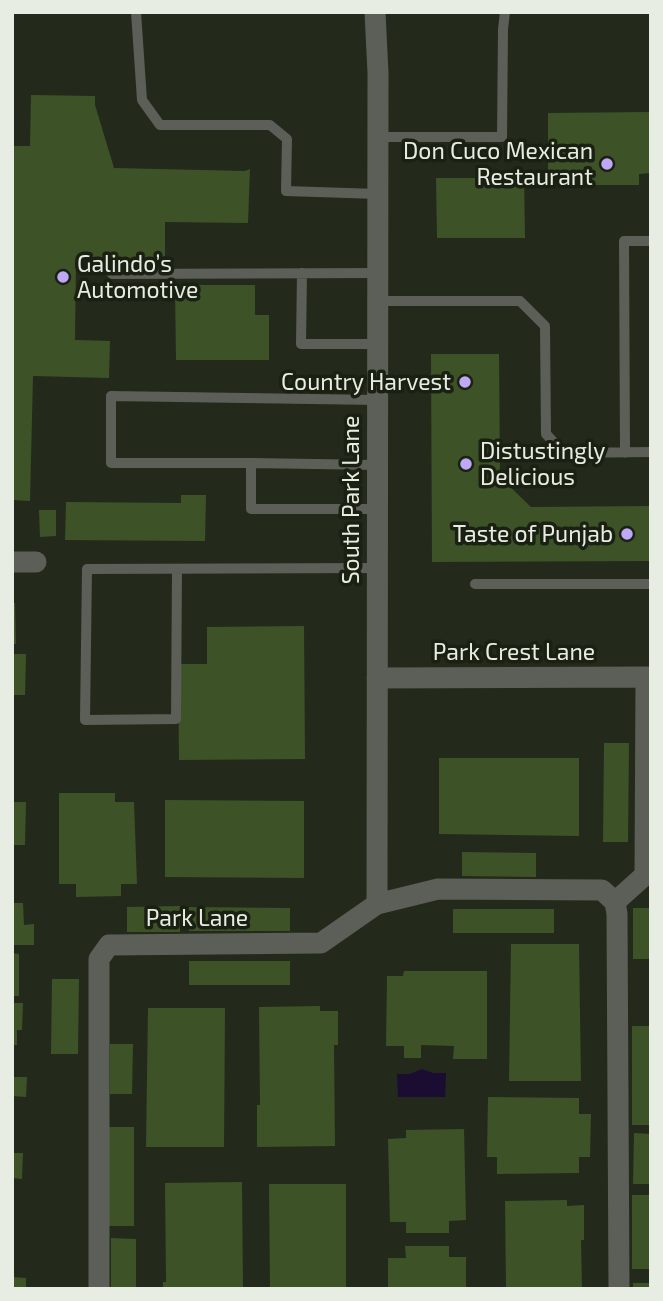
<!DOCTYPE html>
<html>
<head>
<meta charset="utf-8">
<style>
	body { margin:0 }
	#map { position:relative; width:663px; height:1301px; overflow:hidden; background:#232a1c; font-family:"Exo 2",sans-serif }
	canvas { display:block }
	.frame { position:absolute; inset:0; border:14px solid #e8ede3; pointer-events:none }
</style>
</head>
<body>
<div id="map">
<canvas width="663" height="1301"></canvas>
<div class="frame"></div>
</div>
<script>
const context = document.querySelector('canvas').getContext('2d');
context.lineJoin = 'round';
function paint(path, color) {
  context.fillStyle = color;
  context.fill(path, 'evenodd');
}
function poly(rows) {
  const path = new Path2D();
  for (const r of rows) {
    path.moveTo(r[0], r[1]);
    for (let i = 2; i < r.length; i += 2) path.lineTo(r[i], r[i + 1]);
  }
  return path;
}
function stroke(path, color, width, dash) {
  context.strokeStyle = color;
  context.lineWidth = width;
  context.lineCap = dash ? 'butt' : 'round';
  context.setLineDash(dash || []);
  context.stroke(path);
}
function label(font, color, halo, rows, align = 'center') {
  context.font = font + ' "Exo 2",sans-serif';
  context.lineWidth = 7;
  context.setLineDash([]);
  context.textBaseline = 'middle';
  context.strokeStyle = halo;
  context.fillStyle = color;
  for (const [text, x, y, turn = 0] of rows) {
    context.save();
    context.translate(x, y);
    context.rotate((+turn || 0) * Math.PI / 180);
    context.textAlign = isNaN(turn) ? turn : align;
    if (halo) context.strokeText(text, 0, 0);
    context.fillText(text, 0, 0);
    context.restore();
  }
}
const water = poly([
	[422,1069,433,1073,446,1073,445,1097,398,1097,397,1074,410,1074]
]);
const building = poly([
	[31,95,95,96,95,105,114,168,245,171,250,169,248,223,165,222,165,256,148,261,76,259,75,340,110,341,109,378,33,376,30,501,12,500,12,146,30,146],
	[651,112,651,173,639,174,639,185,548,185,548,113],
	[436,178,524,178,525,238,437,238],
	[175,285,255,285,255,315,269,315,269,360,176,360],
	[431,354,499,354,500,477,531,507,651,506,651,561,432,562],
	[181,495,206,495,205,541,65,540,66,502,181,503],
	[39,510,56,510,56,536,40,537],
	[12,603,15,603,16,644,12,644],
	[304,626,305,759,179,760,178,664,207,664,207,627],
	[12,654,26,654,25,695,12,695],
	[604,743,629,743,628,842,603,842],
	[439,758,579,758,579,836,439,834],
	[59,793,115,793,115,802,134,802,137,884,121,884,121,896,76,897,76,884,59,884],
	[165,800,304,801,304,878,165,877],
	[12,802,26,802,25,845,12,845],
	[462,852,536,853,536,877,462,876],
	[12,903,23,903,24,925,34,924,34,945,12,945],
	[180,906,180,932,127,932,127,907],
	[189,907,290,908,290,931,189,931],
	[633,908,651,908,651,959,633,959],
	[453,909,554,909,554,933,453,933],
	[511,944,579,944,581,1081,509,1081],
	[12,953,19,954,19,996,12,996],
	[189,961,290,961,290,985,189,985],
	[404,971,487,971,487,1059,453,1059,454,1046,421,1045,421,1058,404,1058,404,1046,386,1046,387,976,403,976],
	[52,979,79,979,78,1054,51,1054],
	[12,1003,23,1003,22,1030,17,1030,17,1045,12,1045],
	[320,1006,320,1011,338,1011,338,1045,334,1045,335,1146,257,1147,257,1105,260,1105,259,1007],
	[148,1008,225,1008,224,1147,146,1147],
	[632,1026,651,1026,651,1125,632,1125],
	[110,1044,133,1044,132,1094,110,1094],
	[12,1077,27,1077,26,1097,12,1096],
	[488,1097,579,1098,579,1114,591,1114,590,1157,579,1157,579,1173,497,1174,497,1157,487,1157],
	[109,1127,134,1127,134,1226,109,1226],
	[464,1129,466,1220,449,1221,449,1233,406,1233,406,1222,390,1222,388,1139,406,1138,406,1130],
	[634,1133,651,1134,651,1184,633,1184],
	[12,1153,23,1153,22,1179,12,1178],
	[242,1182,243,1289,163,1289,163,1282,166,1282,165,1183],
	[269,1184,346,1184,346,1289,270,1289],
	[632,1195,651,1195,651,1269,632,1269],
	[567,1200,567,1206,584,1205,584,1240,581,1240,582,1289,506,1289,505,1201],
	[111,1238,136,1239,136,1289,111,1289],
	[405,1246,449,1246,449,1257,466,1257,466,1289,388,1289,388,1258,406,1258],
	[12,1277,26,1278,26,1289,12,1289],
	[633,1283,651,1283,651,1289,633,1289]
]);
const lane = poly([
	[136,12,142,100,160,125,270,125,287,139,286,191,378,194],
	[378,137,502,137,503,29,505,12],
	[302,273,301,344,378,344],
	[112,274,378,273],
	[378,301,520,301,545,326,546,434,564,453,651,452],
	[625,453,624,241,651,241],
	[251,463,377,465],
	[377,509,251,509,251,463,111,463,111,396,378,400],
	[177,569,176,719,85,720,87,569,377,568],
	[475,584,651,584]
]);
const street = poly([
	[375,12,378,73,377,904],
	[12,562,36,562],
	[377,678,651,677],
	[615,902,645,875,646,678],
	[99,1289,99,959,109,945,321,943,377,904,438,889,602,890,615,902,617,914,619,1289]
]);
const markers = [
	[607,164,7,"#bda9f5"],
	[63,277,7,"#bda9f5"],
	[465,382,7,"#bda9f5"],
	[466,464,7,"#bda9f5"],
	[627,534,7,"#bda9f5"]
];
const poiNames = [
	["Don Cuco Mexican",593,151],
	["Restaurant",593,177],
	["Galindo’s",77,264,"left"],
	["Automotive",77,290,"left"],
	["Country Harvest",451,382],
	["Distustingly",480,451,"left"],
	["Delicious",480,477,"left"],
	["Taste of Punjab",613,534]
];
const streetNames = [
	["South Park Lane",351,500,-90],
	["Park Crest Lane",514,652],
	["Park Lane",197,918]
];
paint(water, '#1a0d31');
paint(building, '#3e5228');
stroke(lane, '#5b5f58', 10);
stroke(street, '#5b5f58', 21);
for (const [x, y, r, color] of markers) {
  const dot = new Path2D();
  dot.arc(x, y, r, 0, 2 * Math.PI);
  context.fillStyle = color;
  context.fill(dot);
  stroke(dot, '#1a2113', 2.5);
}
label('23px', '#e8ede3', '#1a2113', poiNames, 'right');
label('23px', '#e8ede3', '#1a2113', streetNames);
</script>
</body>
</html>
